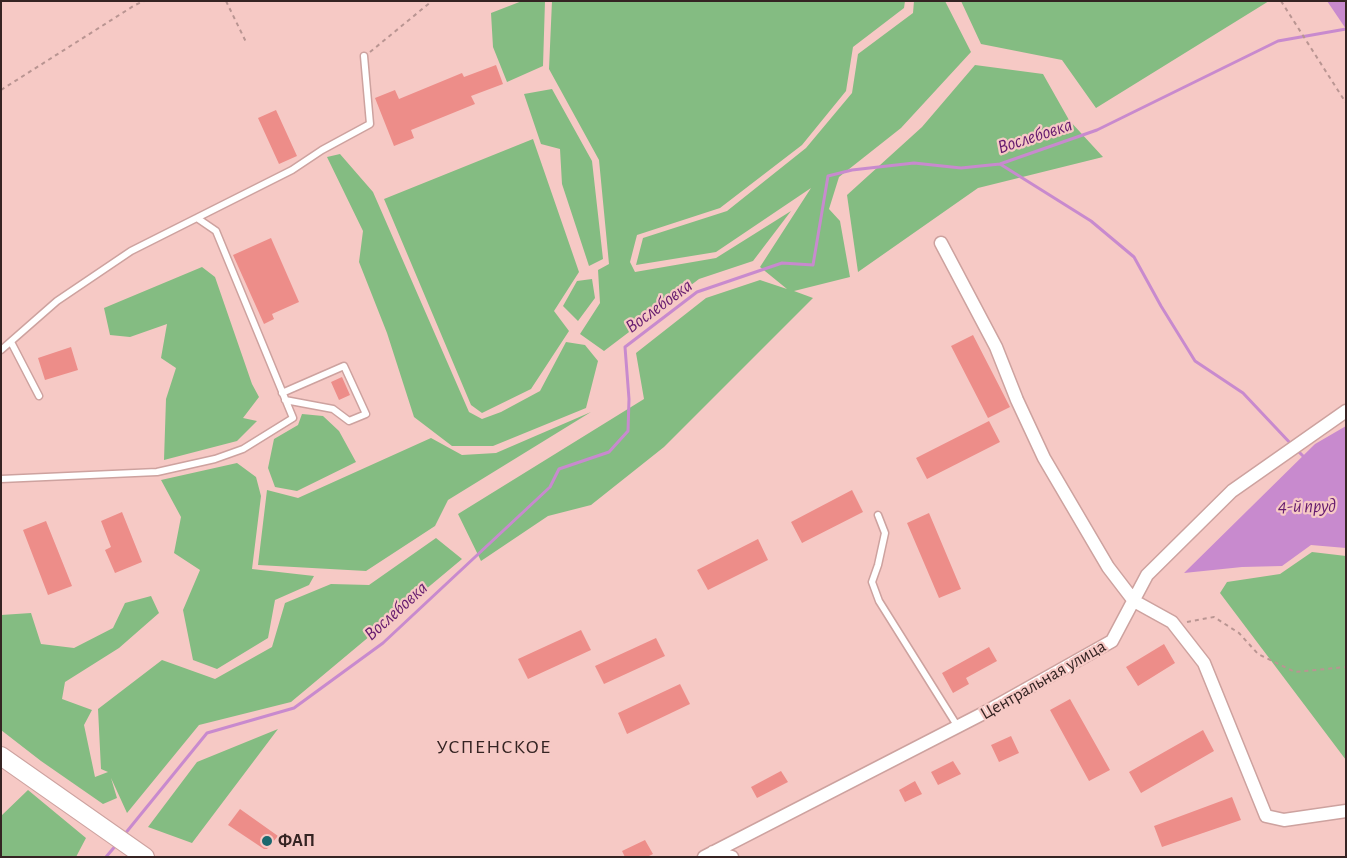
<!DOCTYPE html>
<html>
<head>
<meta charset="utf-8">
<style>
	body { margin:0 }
	#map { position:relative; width:1347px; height:858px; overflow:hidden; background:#f6c9c5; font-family:"Alegreya Sans",sans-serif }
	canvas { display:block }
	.frame { position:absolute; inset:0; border:2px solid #352423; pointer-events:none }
</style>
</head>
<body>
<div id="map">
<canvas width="1347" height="858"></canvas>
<div class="frame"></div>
</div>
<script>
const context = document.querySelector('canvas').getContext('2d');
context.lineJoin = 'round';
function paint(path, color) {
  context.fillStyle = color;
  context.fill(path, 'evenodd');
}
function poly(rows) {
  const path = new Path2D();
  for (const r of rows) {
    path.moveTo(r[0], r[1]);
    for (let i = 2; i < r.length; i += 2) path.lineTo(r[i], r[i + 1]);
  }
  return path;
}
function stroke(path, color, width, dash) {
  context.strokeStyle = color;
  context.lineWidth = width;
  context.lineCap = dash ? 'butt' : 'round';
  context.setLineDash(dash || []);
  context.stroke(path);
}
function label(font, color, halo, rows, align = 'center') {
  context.font = font + ' "Alegreya Sans",sans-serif';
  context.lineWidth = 4.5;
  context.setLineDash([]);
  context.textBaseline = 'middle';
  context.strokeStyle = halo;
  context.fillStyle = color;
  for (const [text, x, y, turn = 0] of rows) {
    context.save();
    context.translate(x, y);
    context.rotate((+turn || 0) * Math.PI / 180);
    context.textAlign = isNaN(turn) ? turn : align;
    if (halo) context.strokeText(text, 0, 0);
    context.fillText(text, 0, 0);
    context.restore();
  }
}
const green = poly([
	[522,1,545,1,543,66,507,82,493,47,491,13],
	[552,1,905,1,904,8,853,47,846,91,802,145,720,208,637,235,630,262,635,272,716,258,791,211,753,261,699,279,604,351,580,334,600,303,598,270,609,264,599,160,549,69],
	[914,1,945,1,971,52,901,128,839,177,829,209,840,221,850,277,794,291,813,298,664,447,591,505,548,516,481,561,458,514,644,399,636,353,706,298,760,280,787,289,760,267,811,188,716,252,636,265,643,238,727,211,806,148,852,93,858,54,913,13],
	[961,1,1269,1,1096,108,1062,60,981,44],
	[975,65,1043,74,1069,120,1103,157,978,188,858,272,847,195,922,127],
	[552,89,592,161,603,259,589,266,562,184,560,149,541,144,524,94],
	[533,139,579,272,554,311,569,331,531,389,482,413,471,405,384,199],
	[340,154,373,192,469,412,482,419,501,412,540,391,566,342,585,345,598,361,586,408,493,446,452,446,414,417,387,333,359,262,363,231,327,157],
	[202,267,215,277,252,384,259,397,243,418,257,421,237,441,164,460,166,399,176,368,161,358,167,324,130,337,110,335,104,308],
	[592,279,595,298,578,321,563,306,577,281],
	[591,412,448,500,435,526,366,571,258,565,267,490,298,498,431,438,462,455,496,453],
	[302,414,323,416,339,431,356,462,297,491,275,487,268,468,274,439,298,425],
	[237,463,256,477,261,496,252,569,314,576,309,585,275,600,268,638,217,669,193,660,183,610,200,570,174,553,181,517,161,480],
	[436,538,462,559,291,702,199,725,127,813,111,778,117,798,103,804,41,761,1,730,1,615,31,613,41,644,74,648,113,628,125,603,151,596,159,613,119,648,65,682,62,699,92,710,84,725,95,777,108,772,101,769,98,709,162,660,215,679,272,647,285,603,331,584,369,585],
	[1312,552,1346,556,1346,760,1220,593,1227,582,1280,574],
	[278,729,192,843,148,827,197,762],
	[28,790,86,838,76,857,1,857,1,816]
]);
const water = poly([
	[1327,1,1346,1,1346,29],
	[1346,426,1346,548,1311,545,1282,566,1242,567,1184,573,1315,444]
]);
const stream = poly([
	[1000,164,1091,221,1134,257,1161,306,1195,361,1243,393,1292,445],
	[1296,449,1303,456],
	[124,835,207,733,294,708,383,643,550,487,559,469,609,452,628,431,629,399,625,347,697,292,782,263,813,265,828,176,852,170,914,163,961,168,1000,164,1097,130,1278,41,1346,29],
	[106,857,117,844]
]);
const building = poly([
	[496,65,503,84,471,96,475,104,411,130,414,138,394,146,375,98,395,90,399,99,462,73,464,77],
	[276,110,297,156,279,164,258,118],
	[271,238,299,302,272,314,274,319,264,324,233,255],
	[973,335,1010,407,988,418,951,346],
	[71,347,78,370,45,380,38,358],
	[342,377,350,395,339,400,331,382],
	[989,421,1000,442,927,479,916,458],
	[852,490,863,512,802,543,791,522],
	[122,512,142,562,115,573,105,550,111,547,101,521],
	[929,513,961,589,939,598,907,523],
	[46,521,72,586,48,595,23,530],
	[758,539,768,560,708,590,697,570],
	[581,630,591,650,528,679,518,659],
	[656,638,665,656,604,684,595,666],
	[1164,644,1175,663,1138,686,1126,667],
	[989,647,997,661,966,678,969,684,953,693,942,673],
	[680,684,690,704,627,734,618,713],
	[1070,699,1110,770,1089,781,1050,710],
	[1203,730,1214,751,1141,793,1129,772],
	[1011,736,1019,753,999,762,991,745],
	[953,761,961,774,938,785,931,772],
	[781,771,788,782,757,798,751,787],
	[915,781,922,794,905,802,899,790],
	[1232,797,1241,820,1162,847,1154,826],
	[240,809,278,836,267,849,264,849,228,825],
	[645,840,653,854,647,857,625,857,622,851]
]);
const path = poly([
	[226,1,246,42],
	[1281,1,1346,103],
	[370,52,432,1],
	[1,90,135,5,144,1],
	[1187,622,1214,617,1239,633,1258,654,1295,672,1346,667]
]);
const lane = poly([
	[11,342,39,396],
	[1,350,57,301,131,251,292,170,322,150,370,124,364,56],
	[282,393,344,366,366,414,349,421,333,409,285,400],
	[1,479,157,472,215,459,243,449,293,418,216,231,197,218],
	[878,515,885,533,878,565,872,582,879,601,958,727]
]);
const street = poly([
	[941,243,996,347,1017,400,1044,458,1108,567,1134,601,1172,622,1204,663,1266,816,1284,820,1346,811],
	[713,852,732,857],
	[704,857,982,714,1112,641,1147,575,1232,491,1346,411]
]);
const secondary = poly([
	[1,756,145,857]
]);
const markers = [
	[267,841,6,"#1b686e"]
];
const streetNames = [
	["Центральная улица",1043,680,-30]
];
const poiNames = [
	["ФАП",278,841]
];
const waterNames = [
	["Вослебовка",1035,136,-18],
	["Вослебовка",659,306,-36],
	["4-й пруд",1307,506],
	["Вослебовка",396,611,-42]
];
const quarterNames = [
	["УСПЕНСКОЕ",494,747]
];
paint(green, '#84bc82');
paint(water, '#c88ace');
stroke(stream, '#c88ace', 3);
paint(building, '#ed8d89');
stroke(lane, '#cda29f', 9);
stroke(street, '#cda29f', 15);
stroke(secondary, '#cda29f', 20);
stroke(path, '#b99592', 2, [4, 4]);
stroke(lane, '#fff', 6);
stroke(street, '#fff', 12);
stroke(secondary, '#fff', 18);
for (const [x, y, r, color] of markers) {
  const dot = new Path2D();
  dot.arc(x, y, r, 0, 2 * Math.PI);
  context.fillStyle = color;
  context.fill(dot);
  stroke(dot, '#f6c9c5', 2);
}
label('18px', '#352423', '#f6c9c5', streetNames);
label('bold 18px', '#352423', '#f6c9c5', poiNames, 'left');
label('italic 19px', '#661c6f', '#f6c9c5', waterNames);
context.letterSpacing = '1px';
label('20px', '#352423', '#f6c9c5', quarterNames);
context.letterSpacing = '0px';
</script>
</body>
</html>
